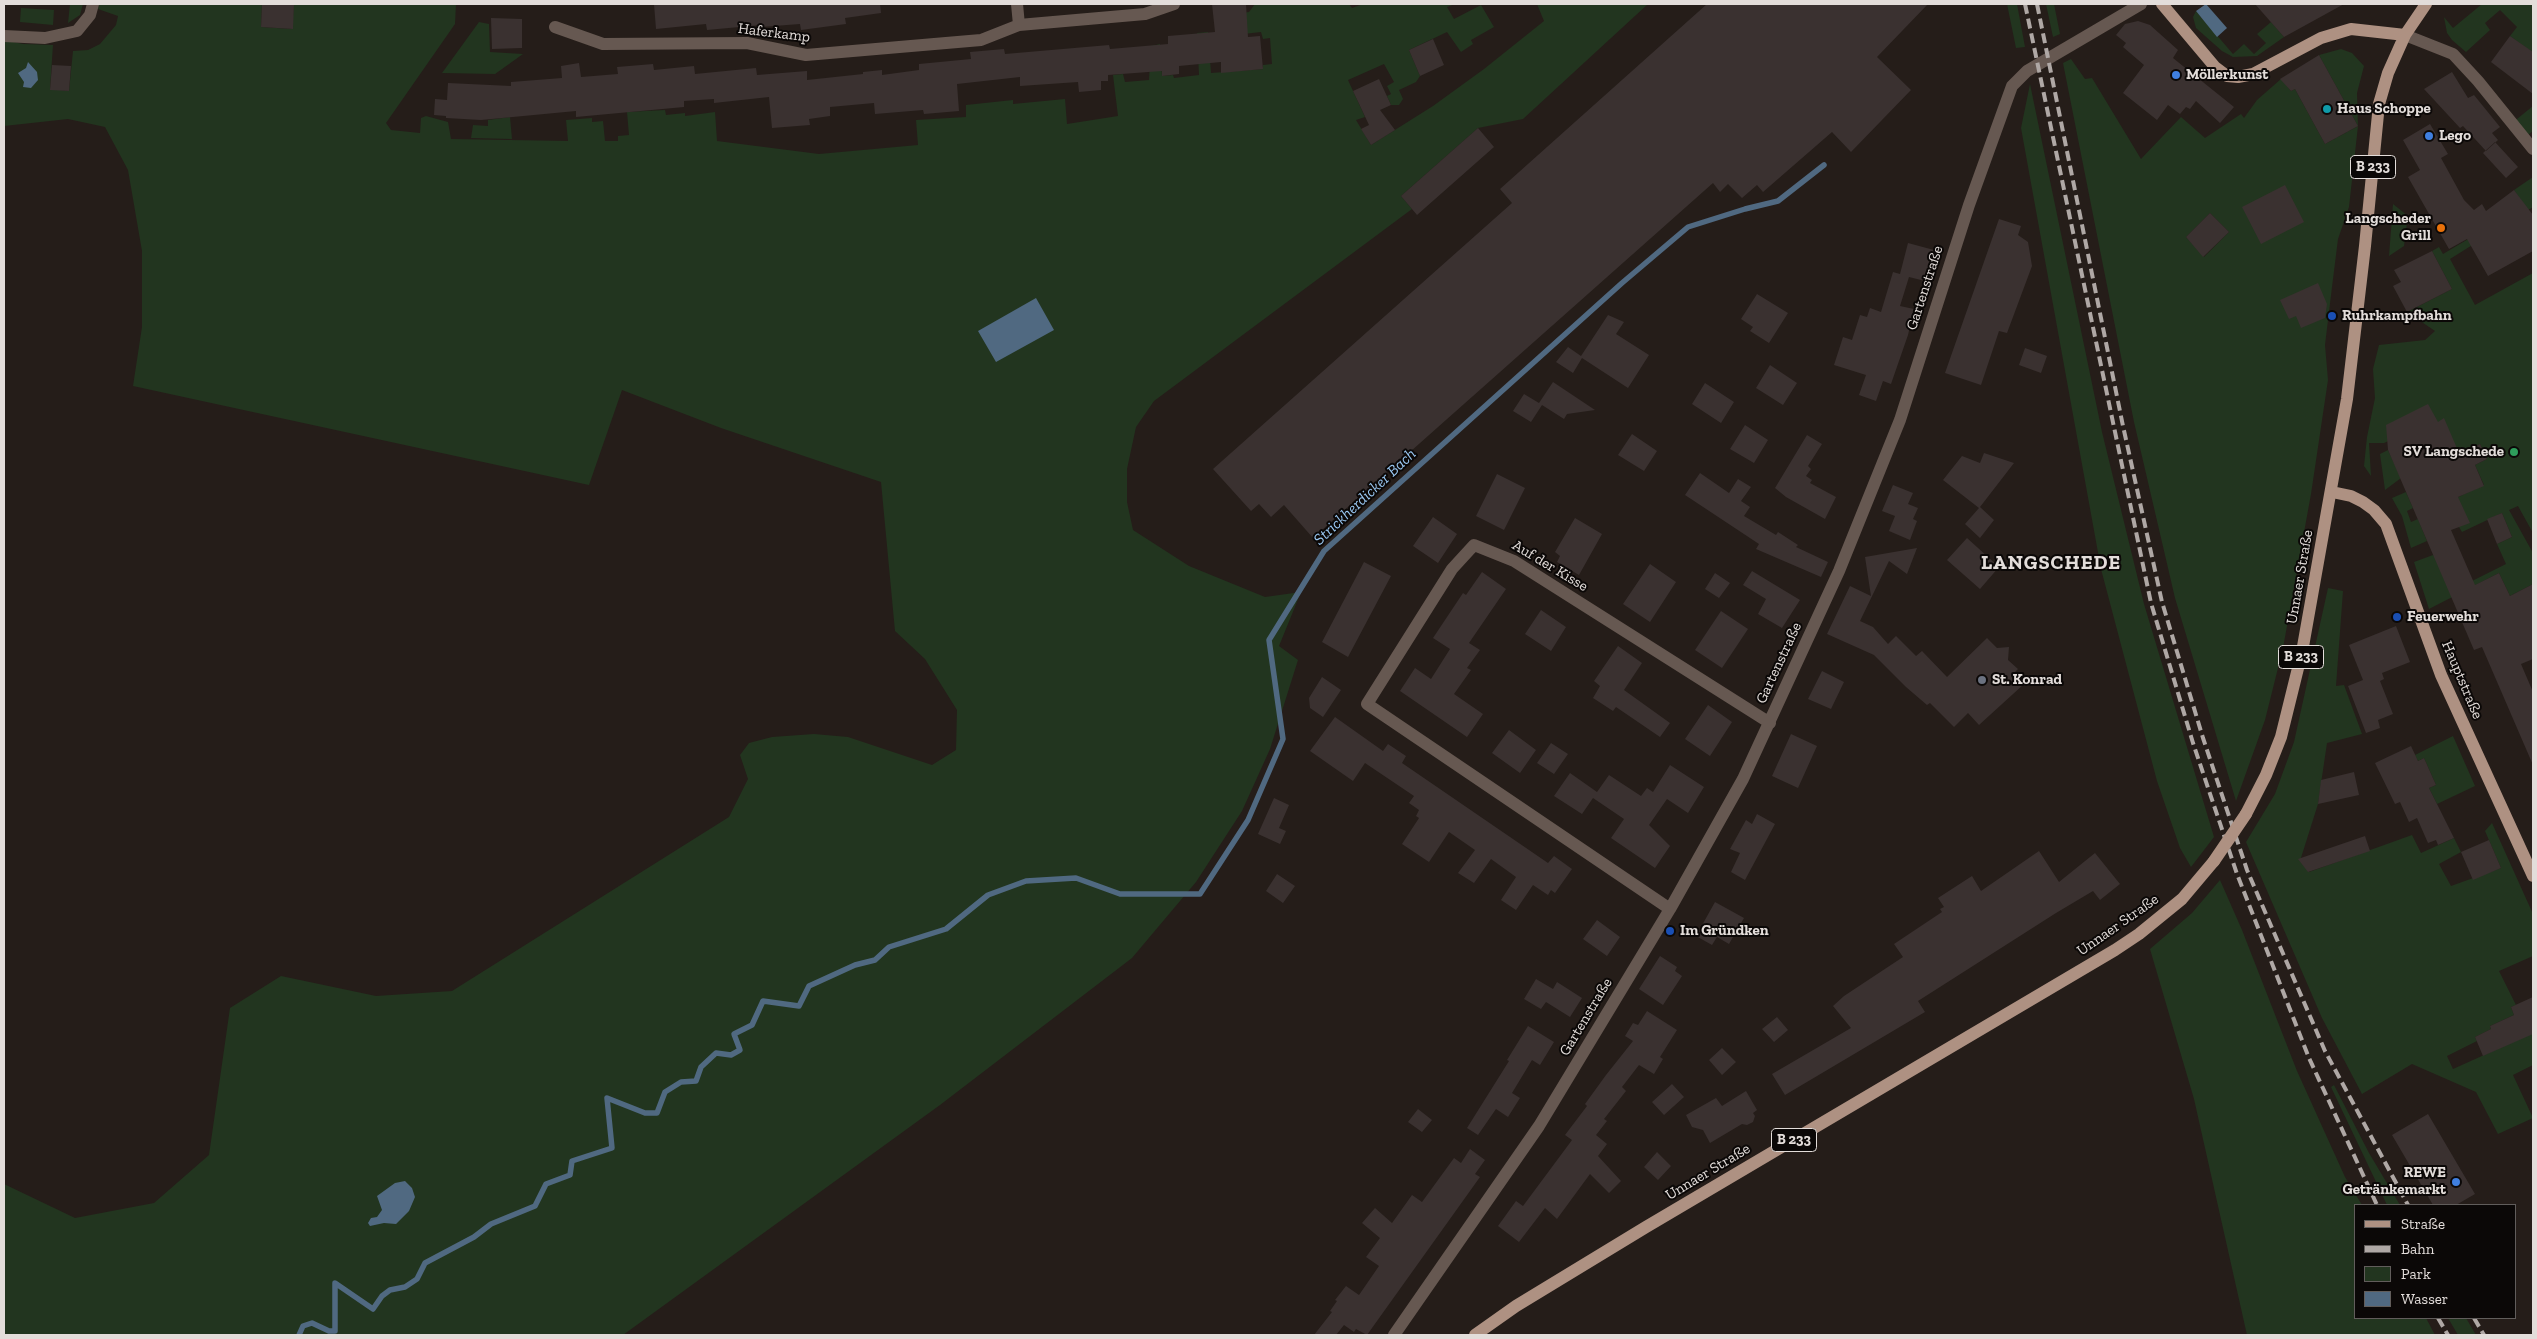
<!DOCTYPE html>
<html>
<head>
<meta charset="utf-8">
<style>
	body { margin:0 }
	#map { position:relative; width:2537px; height:1339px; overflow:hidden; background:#251d19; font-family:"Zilla Slab",serif }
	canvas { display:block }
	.frame { position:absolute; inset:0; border:5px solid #e3ddda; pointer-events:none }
	.legend { position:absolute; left:2354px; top:1204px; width:162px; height:115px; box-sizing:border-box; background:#0b0807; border:1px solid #615d5b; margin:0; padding:6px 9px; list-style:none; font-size:15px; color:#e3ddda }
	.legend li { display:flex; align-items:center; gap:10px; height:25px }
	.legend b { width:25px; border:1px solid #615d5b }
</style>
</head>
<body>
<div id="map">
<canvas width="2537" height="1339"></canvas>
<div class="frame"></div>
<ul class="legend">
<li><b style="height:6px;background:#ae9182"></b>Straße</li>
<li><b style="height:6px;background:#afa8a5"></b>Bahn</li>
<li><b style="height:14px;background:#22351f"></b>Park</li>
<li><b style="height:14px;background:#506981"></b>Wasser</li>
</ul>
</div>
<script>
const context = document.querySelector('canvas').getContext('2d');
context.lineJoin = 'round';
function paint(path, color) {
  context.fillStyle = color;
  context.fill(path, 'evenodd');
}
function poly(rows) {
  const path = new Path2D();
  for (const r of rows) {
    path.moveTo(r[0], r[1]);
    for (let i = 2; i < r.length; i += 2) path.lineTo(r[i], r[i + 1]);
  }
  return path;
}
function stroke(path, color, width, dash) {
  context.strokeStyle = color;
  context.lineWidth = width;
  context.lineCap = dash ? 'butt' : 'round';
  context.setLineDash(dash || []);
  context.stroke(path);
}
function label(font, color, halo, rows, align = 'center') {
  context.font = font + ' "Zilla Slab",serif';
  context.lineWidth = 4;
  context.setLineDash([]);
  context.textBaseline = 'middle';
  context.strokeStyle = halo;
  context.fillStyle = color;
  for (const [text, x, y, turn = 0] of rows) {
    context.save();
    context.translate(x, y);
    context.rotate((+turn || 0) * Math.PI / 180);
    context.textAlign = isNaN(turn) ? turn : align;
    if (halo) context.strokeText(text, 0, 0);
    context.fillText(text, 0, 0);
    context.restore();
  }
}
const green = poly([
	[70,4,83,4,80,15,68,23],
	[99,4,262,4,261,27,292,29,294,4,456,4,455,24,386,123,391,130,420,133,421,118,426,116,448,122,451,139,568,141,566,120,592,118,592,122,603,121,605,141,618,141,618,136,629,135,627,112,665,110,666,115,685,113,685,116,715,112,717,141,819,154,918,145,916,120,966,117,966,105,1013,100,1013,104,1065,99,1067,124,1118,116,1113,75,1123,74,1125,82,1149,80,1151,46,1160,44,1162,76,1173,75,1174,78,1199,75,1197,33,1208,32,1211,73,1263,69,1263,65,1272,64,1270,38,1263,39,1261,32,1235,35,1233,14,1249,12,1255,4,1349,4,1352,8,1363,4,1455,4,1447,7,1454,19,1481,5,1494,27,1471,40,1473,44,1461,52,1447,32,1409,50,1420,76,1416,82,1399,90,1403,99,1399,105,1391,105,1387,96,1391,94,1387,86,1394,82,1384,64,1348,80,1365,117,1356,120,1371,145,1433,106,1484,69,1544,21,1537,4,1648,4,1523,119,1478,128,1401,196,1412,209,1154,401,1136,427,1127,469,1127,502,1133,530,1189,566,1265,597,1301,592,1279,646,1298,660,1270,749,1242,811,1196,882,1132,958,940,1105,623,1335,4,1335,4,1184,75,1218,154,1203,209,1155,230,1008,281,976,376,996,452,991,729,817,748,779,740,755,749,743,772,737,814,734,848,737,932,765,956,750,957,710,925,659,895,631,881,482,721,428,622,390,589,485,133,386,142,327,142,251,128,170,105,127,68,119,4,126,4,40,23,44,53,45,50,89,69,91,73,51,88,50,100,44,116,25,118,16,98,9],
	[2007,4,2017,4,2025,47,2016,48],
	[2046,4,2054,4,2060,34,2053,37],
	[2482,4,2533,4,2532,52,2510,36,2517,27,2500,10,2485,23,2490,30,2466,52,2452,40,2447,33,2444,17,2453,28],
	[21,8,54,10,53,25,20,22],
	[2196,11,2233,54,2244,44,2254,54,2266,43,2257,34,2271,22,2284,37,2257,56,2233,57,2222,51,2196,28,2193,17],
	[479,22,489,24,490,52,523,54,495,74,442,73],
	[2341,49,2352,53,2364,66,2357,93,2358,126,2349,207,2338,239,2332,287,2325,345,2328,380,2311,494,2283,648,2265,720,2236,801,2175,598,2134,422,2063,63,2071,59,2085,79,2092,78,2141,159,2181,117,2205,138,2241,114,2244,118,2257,100,2281,79,2291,91,2295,89,2325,144,2358,126,2319,55],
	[2210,213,2229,232,2204,257,2186,237],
	[2030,84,2102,432,2144,604,2214,837,2191,867,2180,848,2157,781,2101,569,2021,128],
	[2533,106,2533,131,2524,138,2512,123],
	[510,117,512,139,471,138,473,125,488,126,488,120],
	[2533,177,2533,207,2450,259,2475,305,2533,273,2533,533,2518,506,2509,510,2533,553,2533,584,2510,596,2499,573,2429,609,2414,562,2433,555,2472,581,2506,564,2497,544,2512,537,2502,513,2462,532,2459,527,2458,497,2484,485,2475,465,2487,459,2480,444,2459,453,2426,424,2384,443,2369,443,2371,476,2364,466,2367,437,2375,398,2373,369,2379,345,2425,340,2435,331,2407,312,2452,289,2432,251,2439,247,2443,254,2497,222,2523,203,2514,190],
	[2393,204,2408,216,2404,246,2389,256],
	[2388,450,2401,478,2385,490,2380,454],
	[2406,492,2413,508,2407,511,2411,522,2418,519,2427,541,2411,548,2402,516,2392,498],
	[2328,588,2343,591,2336,686,2344,685,2362,734,2327,743,2318,804,2300,861,2309,872,2412,835,2421,853,2454,838,2461,852,2439,864,2451,886,2501,868,2485,831,2492,823,2533,914,2533,956,2499,971,2516,1005,2511,1007,2514,1015,2490,1026,2491,1029,2475,1037,2477,1041,2447,1056,2453,1069,2533,1033,2533,1065,2513,1075,2533,1118,2498,1134,2476,1092,2412,1064,2362,1094,2322,1018,2246,842,2275,794,2294,742],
	[2453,736,2475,786,2437,804,2429,788,2436,785,2424,758,2418,761,2415,755],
	[2220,880,2242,930,2297,1071,2345,1177,2362,1205,2356,1205,2356,1318,2426,1318,2435,1335,2247,1335,2194,1099,2150,949,2192,913],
	[2334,1085,2369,1153,2400,1205,2387,1205,2331,1087],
	[2448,1318,2466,1318,2476,1335,2458,1335]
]);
const water = poly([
	[2206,4,2227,28,2217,37,2196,11],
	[28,62,37,72,38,80,31,88,23,87,24,82,18,73,26,68],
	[1036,298,1054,330,996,362,978,331],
	[405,1181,412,1188,415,1197,409,1211,396,1224,384,1223,370,1226,368,1223,371,1218,377,1217,382,1210,377,1196,395,1183]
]);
const stream = poly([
	[299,1335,303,1326,312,1323,329,1331,335,1331,335,1283,373,1309,382,1296,390,1290,405,1287,417,1279,425,1263,474,1237,491,1224,535,1206,546,1184,570,1175,572,1161,612,1148,607,1098,645,1113,657,1113,665,1092,681,1082,696,1081,701,1067,716,1053,731,1055,740,1050,734,1034,752,1025,763,1001,799,1006,809,986,855,965,875,960,889,947,946,929,988,895,1026,881,1076,878,1120,894,1200,894,1248,820,1283,739,1269,640,1324,551,1622,283,1688,227,1745,209,1778,201,1824,165]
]);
const building = poly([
	[262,4,294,4,293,29,261,27],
	[654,4,880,4,881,13,845,18,846,24,801,30,800,24,761,27,761,25,707,30,706,24,656,29],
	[1212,4,1246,4,1248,37,1260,36,1263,69,1221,73,1221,62,1179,66,1179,74,1162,76,1162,71,1108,75,1108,81,1101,81,1101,90,1079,92,1078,82,1020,86,1020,77,957,84,959,111,924,114,923,110,875,114,874,103,830,107,830,116,809,119,810,125,772,128,769,97,714,103,714,99,684,101,684,107,576,117,576,111,481,120,446,118,446,116,434,115,435,99,447,100,448,83,511,86,511,82,562,78,561,66,579,63,581,77,618,74,617,67,653,64,654,70,694,66,695,74,756,68,757,75,807,71,807,80,863,74,863,72,882,70,882,75,919,70,919,64,971,59,970,52,1004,49,1005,54,1109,45,1110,49,1168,44,1168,36,1215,32],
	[1707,4,1928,4,1877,57,1911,90,1851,152,1832,132,1763,192,1757,185,1742,198,1728,184,1720,192,1713,183,1313,538,1284,505,1271,517,1259,504,1251,511,1213,469,1512,203,1500,189],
	[2255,4,2344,4,2284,37],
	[491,18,522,19,522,48,492,49],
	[2138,21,2150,25,2178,50,2173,58,2234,107,2220,123,2196,101,2190,109,2186,107,2180,114,2168,105,2157,120,2123,93,2144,65,2123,47,2126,43,2116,35,2125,24],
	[2510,36,2533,52,2533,94,2491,62],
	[1433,39,1444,65,1420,76,1409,50],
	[2319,55,2358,126,2325,144,2295,89,2291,91,2280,79],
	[52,65,71,66,69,91,50,90],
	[2452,72,2468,98,2474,95,2500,127,2492,133,2498,140,2486,151,2463,126,2460,128,2424,89],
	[1379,79,1391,105,1380,110,1395,130,1371,145,1361,129,1369,125,1353,91],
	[2430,124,2448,154,2441,158,2464,200,2474,210,2482,204,2486,211,2514,190,2533,215,2533,251,2488,276,2467,239,2449,249,2408,177,2420,170,2403,140],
	[1478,128,1494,147,1417,215,1401,196],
	[2495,142,2518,167,2506,178,2483,153],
	[2285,185,2304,222,2261,244,2242,207],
	[2210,213,2229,232,2203,257,2186,237],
	[1999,219,2021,226,2018,235,2028,242,2032,266,2007,333,1999,331,1981,385,1945,373],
	[1908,243,1934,250,1925,281,1909,277,1900,306,1914,309,1908,335,1891,384,1883,381,1876,401,1859,395,1866,375,1834,365,1843,337,1852,340,1860,315,1867,317,1870,308,1881,312,1893,272,1900,274],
	[2432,251,2452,289,2407,312,2393,286,2401,282,2394,270],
	[2318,283,2327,304,2325,318,2301,328,2296,316,2289,319,2280,300],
	[1757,294,1788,313,1769,343,1750,331,1753,327,1741,319],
	[1608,315,1624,322,1616,334,1649,355,1628,388,1582,358,1573,373,1556,362,1568,347,1581,356],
	[2025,348,2047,356,2041,373,2019,365],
	[1770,365,1797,383,1783,405,1756,388],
	[1553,382,1595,410,1567,414,1564,419,1542,405,1531,422,1513,411,1524,394,1539,403],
	[1705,383,1734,402,1721,423,1692,404],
	[2428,404,2438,422,2444,418,2459,453,2480,444,2487,459,2475,465,2484,486,2458,497,2470,523,2451,530,2475,585,2499,573,2510,596,2533,584,2533,659,2521,664,2533,692,2533,765,2482,647,2474,650,2388,450,2386,425],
	[1745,425,1768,440,1754,463,1730,449],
	[1632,434,1657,451,1644,471,1618,455],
	[1807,435,1822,444,1808,466,1811,469,1806,476,1812,480,1810,483,1836,497,1825,519,1786,497,1775,488],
	[1984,453,2014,463,1980,507,1994,520,1980,538,1965,524,1979,508,1943,480,1962,456,1980,463],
	[1700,473,1729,493,1738,479,1751,487,1741,501,1750,507,1744,516,1776,535,1778,532,1798,545,1796,547,1828,562,1821,577,1756,549,1759,544,1685,495],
	[1497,474,1525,488,1504,530,1476,516],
	[1893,485,1913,493,1908,504,1918,508,1913,519,1917,521,1910,540,1889,531,1895,516,1882,511],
	[2502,513,2512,537,2497,544,2487,519],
	[1433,517,1457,534,1438,563,1413,546],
	[1575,518,1602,534,1579,575,1557,562,1560,556,1555,552],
	[1967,538,1999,567,1980,589,1947,560],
	[1917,548,1907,574,1889,561,1860,621,1873,627,1888,644,1896,636,1916,656,1922,651,1947,677,1987,638,1997,648,2009,647,2008,660,2018,669,2014,673,2024,684,1979,725,1968,713,1954,727,1930,703,1927,705,1906,687,1874,655,1827,634,1850,586,1871,596,1865,557],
	[1364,562,1391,576,1348,657,1322,642],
	[1650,564,1676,582,1650,622,1623,604],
	[1752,571,1800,600,1782,628,1758,614,1766,599,1743,585],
	[1482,572,1506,589,1469,643,1480,650,1467,668,1471,670,1454,694,1483,714,1467,737,1400,691,1415,668,1431,679,1450,649,1433,638,1463,593,1466,595],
	[1715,573,1730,583,1719,598,1705,589],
	[1541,610,1566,627,1551,651,1525,634],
	[1721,611,1748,629,1722,668,1695,650],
	[2396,626,2410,662,2382,673,2384,679,2380,681,2393,714,2378,720,2380,728,2366,733,2348,686,2363,680,2349,645],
	[1618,646,1642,663,1624,690,1670,723,1660,737,1616,707,1613,711,1593,698,1600,686,1594,681],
	[1822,671,1844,682,1831,709,1808,699],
	[1322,677,1341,690,1323,717,1310,708,1309,698],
	[1708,705,1732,722,1710,756,1685,739],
	[1335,717,1383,751,1388,744,1406,756,1402,763,1548,863,1554,856,1572,869,1555,893,1551,890,1548,895,1533,885,1516,910,1501,900,1516,877,1491,859,1474,883,1458,873,1475,850,1449,832,1429,862,1402,844,1419,818,1416,816,1419,810,1409,803,1414,796,1365,763,1353,781,1310,751],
	[1509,730,1536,750,1520,773,1492,753],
	[1791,734,1817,746,1798,788,1772,776],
	[1551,743,1568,754,1554,774,1537,763],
	[2411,746,2418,761,2424,758,2436,785,2429,788,2454,838,2438,845,2436,840,2428,843,2417,818,2409,822,2400,802,2395,804,2375,763],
	[1670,765,1704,787,1688,813,1667,799,1649,825,1670,846,1655,868,1611,838,1624,819,1593,798,1582,814,1554,796,1570,773,1597,792,1609,775,1641,796,1647,788,1653,792],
	[2354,772,2359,795,2318,804,2321,780],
	[1274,798,1289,805,1279,828,1286,831,1280,844,1258,834],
	[1757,814,1775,824,1745,880,1731,872,1740,853,1730,849,1746,820,1752,824],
	[2365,836,2370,851,2308,872,2298,859],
	[2489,840,2501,868,2473,880,2461,852],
	[2039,851,2059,882,2095,853,2120,884,2100,900,2093,891,2056,913,1918,1001,1925,1012,1785,1095,1772,1074,1851,1028,1833,1006,1844,996,1903,957,1894,944,1942,912,1940,909,1944,907,1938,898,1972,876,1981,891],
	[1277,874,1295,886,1283,903,1266,891],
	[1715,902,1744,918,1729,944,1717,937,1712,945,1696,936],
	[1597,920,1620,937,1607,956,1583,939],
	[1660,956,1677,967,1675,971,1682,976,1663,1005,1639,989],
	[1536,979,1553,989,1557,982,1582,998,1570,1017,1546,1002,1541,1009,1524,999],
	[2533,997,2533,1034,2483,1056,2475,1037,2491,1029,2490,1026,2514,1015,2511,1007],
	[1647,1011,1677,1030,1660,1057,1663,1059,1654,1074,1639,1065,1622,1087,1626,1091,1604,1119,1607,1121,1596,1135,1607,1144,1598,1156,1621,1181,1609,1193,1590,1174,1557,1219,1545,1208,1519,1242,1498,1226,1516,1201,1523,1206,1572,1140,1565,1135,1587,1106,1585,1104,1606,1075,1633,1041,1625,1036,1633,1023,1638,1025],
	[1777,1017,1788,1030,1774,1042,1762,1029],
	[1528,1026,1554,1042,1540,1065,1532,1060,1512,1093,1520,1098,1508,1117,1496,1109,1478,1135,1467,1128,1509,1061,1507,1060],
	[1722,1048,1736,1062,1722,1075,1709,1060],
	[1672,1084,1684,1097,1664,1115,1652,1102],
	[1746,1091,1757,1110,1753,1113,1755,1116,1753,1122,1747,1125,1742,1124,1710,1143,1703,1130,1692,1127,1686,1115,1716,1098,1722,1106],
	[1418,1109,1432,1120,1422,1132,1408,1122],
	[2428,1114,2475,1194,2456,1205,2433,1205,2392,1135],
	[1470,1149,1485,1160,1475,1174,1480,1177,1367,1335,1356,1329,1354,1332,1344,1325,1336,1335,1314,1335,1332,1312,1330,1311,1337,1301,1335,1300,1346,1286,1359,1295,1379,1266,1366,1257,1380,1238,1362,1223,1375,1208,1392,1223,1412,1195,1422,1202,1454,1158,1461,1163],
	[1657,1152,1671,1166,1658,1180,1644,1167]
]);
const minor = poly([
	[1017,4,1019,25],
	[555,27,603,44,747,43,806,55,981,40,1019,25,1145,14,1174,4],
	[2405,35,2453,54,2478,81,2533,149],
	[4,36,45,38,77,31,90,15,93,4],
	[1670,909,1367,704,1452,569,1474,545,1514,561,1770,723],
	[1394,1335,1539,1126,1670,909,1743,779,1839,571,1900,420,1969,205,2012,86,2027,71,2141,4]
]);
const major = poly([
	[2162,4,2215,67,2227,76,2238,77,2253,74,2321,38,2351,29,2405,35],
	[2332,492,2351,496,2363,502,2374,510,2386,524,2441,675,2533,876],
	[2246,814,2266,775,2281,737,2302,652,2347,399,2365,246,2379,104,2388,73,2405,35,2426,4],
	[1475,1335,1516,1306,1646,1227,2115,950,2139,934,2182,899,2214,861]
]);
const rail = poly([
	[2025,4,2151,603,2193,743,2237,874,2309,1058,2377,1205],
	[2037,4,2123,426,2162,602,2203,738,2247,870,2325,1051,2408,1205],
	[2438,1318,2448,1335],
	[2474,1318,2484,1335]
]);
const majorBridge = poly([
	[2214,861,2246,814]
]);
const markers = [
	[2176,75,5,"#3f7fe0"],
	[2327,109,5,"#0f9aa8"],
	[2429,136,5,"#3f7fe0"],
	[2441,228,5,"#e8710a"],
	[2332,316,5,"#1a4fb4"],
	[2514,452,5,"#2e9e5b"],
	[2397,617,5,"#1a4fb4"],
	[1982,680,5,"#6b7280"],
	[1670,931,5,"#1a4fb4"],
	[2456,1182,5,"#3f7fe0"]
];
const shields = [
	[2373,167,45],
	[2301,657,45],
	[1794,1140,45]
];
const shieldNames = [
	["B 233",2373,167],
	["B 233",2301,657],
	["B 233",1794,1140]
];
const streetNames = [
	["Haferkamp",774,33,7],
	["Gartenstraße",1925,288,-72],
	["Auf der Kisse",1550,566,31],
	["Unnaer Straße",2300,577,-80],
	["Gartenstraße",1779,663,-65],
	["Hauptstraße",2462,680,67],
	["Unnaer Straße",2118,925,-35],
	["Gartenstraße",1586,1017,-59],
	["Unnaer Straße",1708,1172,-31]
];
const poiNames = [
	["Möllerkunst",2186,75],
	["Haus Schoppe",2337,109],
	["Lego",2439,136],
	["Langscheder",2431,219,"right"],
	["Grill",2431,236,"right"],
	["Ruhrkampfbahn",2342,316],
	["SV Langschede",2504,452,"right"],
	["Feuerwehr",2407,617],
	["St. Konrad",1992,680],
	["Im Gründken",1680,931],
	["REWE",2446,1173,"right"],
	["Getränkemarkt",2446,1190,"right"]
];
const waterNames = [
	["Strickherdicker Bach",1365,497,-43]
];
const districtNames = [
	["LANGSCHEDE",2051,563]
];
paint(green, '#22351f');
paint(water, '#506981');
stroke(stream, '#506981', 5.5);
paint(building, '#3a3130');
stroke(minor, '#665851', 12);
stroke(major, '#ae9182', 12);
stroke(rail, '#afa8a5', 4, [10, 5]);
stroke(majorBridge, '#ae9182', 12);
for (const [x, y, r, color] of markers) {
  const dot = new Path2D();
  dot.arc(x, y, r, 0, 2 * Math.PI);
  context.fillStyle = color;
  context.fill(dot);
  stroke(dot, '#0b0807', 2);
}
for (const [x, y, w] of shields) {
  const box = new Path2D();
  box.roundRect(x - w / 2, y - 11.5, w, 23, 4);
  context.fillStyle = '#0b0807';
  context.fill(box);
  stroke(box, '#e3ddda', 1);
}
label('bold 14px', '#e3ddda', null, shieldNames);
label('15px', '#e3ddda', '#0b0807', streetNames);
label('bold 15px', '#e3ddda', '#0b0807', poiNames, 'left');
label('italic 16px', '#9bc9f4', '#0b0807', waterNames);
context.letterSpacing = '1px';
label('bold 20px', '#e3ddda', '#0b0807', districtNames);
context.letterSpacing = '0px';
</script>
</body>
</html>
